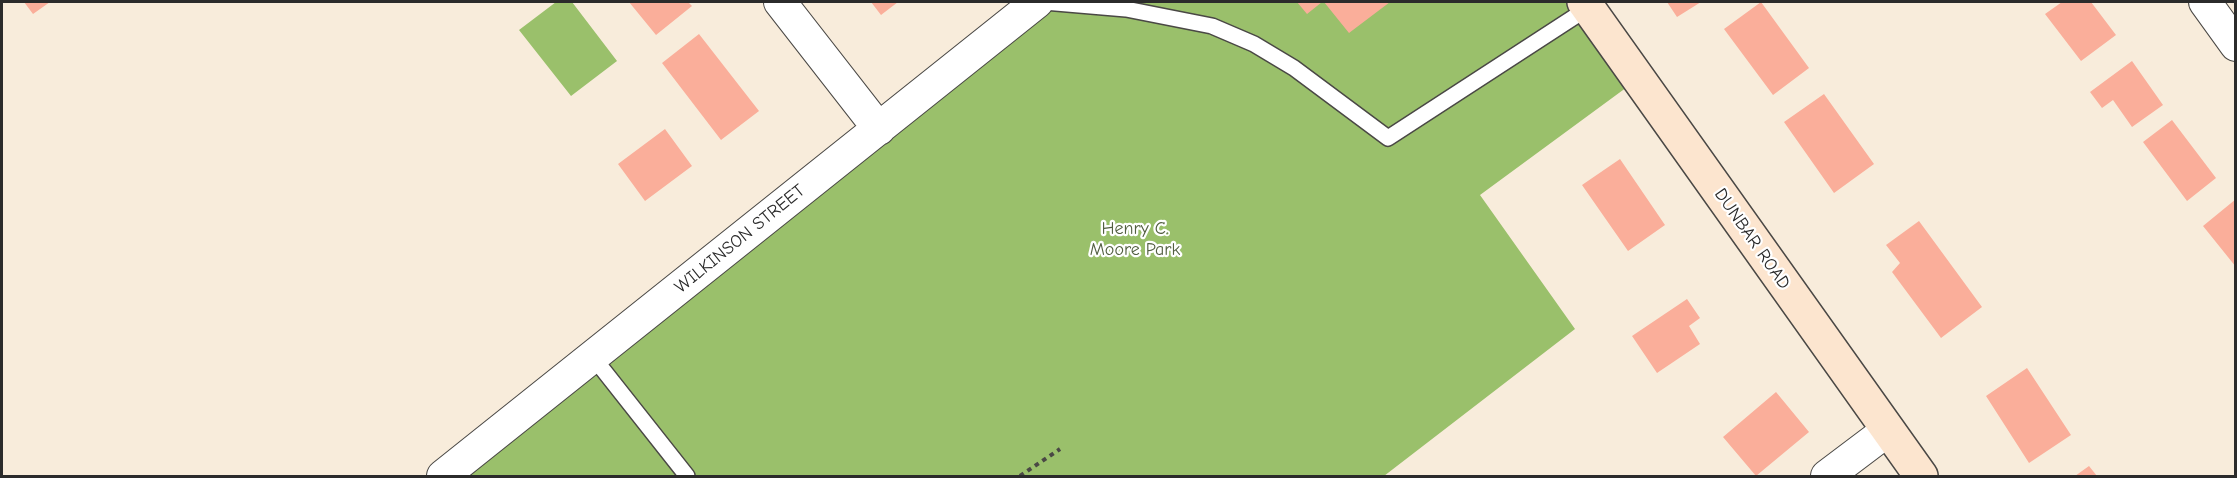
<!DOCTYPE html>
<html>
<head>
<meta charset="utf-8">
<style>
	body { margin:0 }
	#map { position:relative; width:2237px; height:478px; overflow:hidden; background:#f8ecdb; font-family:"Comic Neue",sans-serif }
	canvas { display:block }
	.frame { position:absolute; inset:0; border:3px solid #2b2b2b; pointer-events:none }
</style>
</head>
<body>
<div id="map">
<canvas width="2237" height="478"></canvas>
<div class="frame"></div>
</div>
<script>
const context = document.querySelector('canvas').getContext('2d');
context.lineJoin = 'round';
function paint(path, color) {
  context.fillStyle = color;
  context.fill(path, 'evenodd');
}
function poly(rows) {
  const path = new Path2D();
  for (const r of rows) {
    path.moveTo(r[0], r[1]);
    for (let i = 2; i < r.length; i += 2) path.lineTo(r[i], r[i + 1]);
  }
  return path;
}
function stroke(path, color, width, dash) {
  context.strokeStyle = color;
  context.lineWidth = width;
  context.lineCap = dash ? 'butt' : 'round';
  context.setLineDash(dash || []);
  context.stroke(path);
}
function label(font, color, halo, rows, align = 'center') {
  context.font = font + ' "Comic Neue",sans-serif';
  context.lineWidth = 4.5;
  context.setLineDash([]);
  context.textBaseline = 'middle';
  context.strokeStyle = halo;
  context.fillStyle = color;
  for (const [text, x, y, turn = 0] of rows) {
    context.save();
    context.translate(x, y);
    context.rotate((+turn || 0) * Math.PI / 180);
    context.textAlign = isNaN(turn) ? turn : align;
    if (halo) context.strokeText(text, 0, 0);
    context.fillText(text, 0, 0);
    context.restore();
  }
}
const green = poly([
	[556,2,572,2,617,61,571,96,519,30],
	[1037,2,1584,2,1638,79,1480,195,1575,329,1384,476,443,476]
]);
const building = poly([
	[24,2,50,2,33,14],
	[629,2,688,2,692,6,656,35],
	[871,2,898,2,881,15],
	[1297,2,1322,2,1307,14],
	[1324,2,1390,2,1349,33],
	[1667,2,1701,2,1677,17],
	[1761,2,1809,68,1773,95,1724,29],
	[2062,2,2091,2,2116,35,2081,61,2045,14],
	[699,34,759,111,721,140,662,63],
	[2132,61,2163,105,2132,127,2113,100,2102,108,2090,92],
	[1824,94,1874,164,1834,193,1784,122],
	[2172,120,2216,178,2187,201,2143,142],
	[665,129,692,166,645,201,618,164],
	[1620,159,1665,225,1628,251,1582,185],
	[2236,199,2236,267,2203,226],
	[1919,221,1982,307,1941,338,1892,272,1900,263,1886,245],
	[1687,299,1700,318,1689,326,1700,344,1657,373,1632,336],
	[2027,368,2071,435,2029,463,1986,396],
	[1776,392,1809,432,1756,476,1723,437],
	[2089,466,2097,476,2075,476]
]);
const path = poly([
	[1020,476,1060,449]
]);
const lane = poly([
	[1044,2,1126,9,1212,26,1254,44,1294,68,1388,138,1588,8],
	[593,357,687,476]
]);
const street = poly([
	[780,2,879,129],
	[2205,2,2236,45],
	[443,476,1037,2],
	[1827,476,1888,430]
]);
const secondary = poly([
	[1584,2,1921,476]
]);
const parkNames = [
	["Henry C.",1135,229],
	["Moore Park",1135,250]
];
const streetNames = [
	["WILKINSON STREET",740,239,-39],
	["DUNBAR ROAD",1752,239,55]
];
paint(green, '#9ac06b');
paint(building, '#faae9a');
stroke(lane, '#4a4845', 18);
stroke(street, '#4a4845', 34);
stroke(secondary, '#4a4845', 36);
stroke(path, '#4a4845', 4, [4.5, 4.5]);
stroke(lane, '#fff', 15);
stroke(street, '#fff', 32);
stroke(secondary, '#fce5cf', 33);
label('18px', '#525f41', '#fff', parkNames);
label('18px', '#2b2b2b', '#fff', streetNames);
</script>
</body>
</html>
